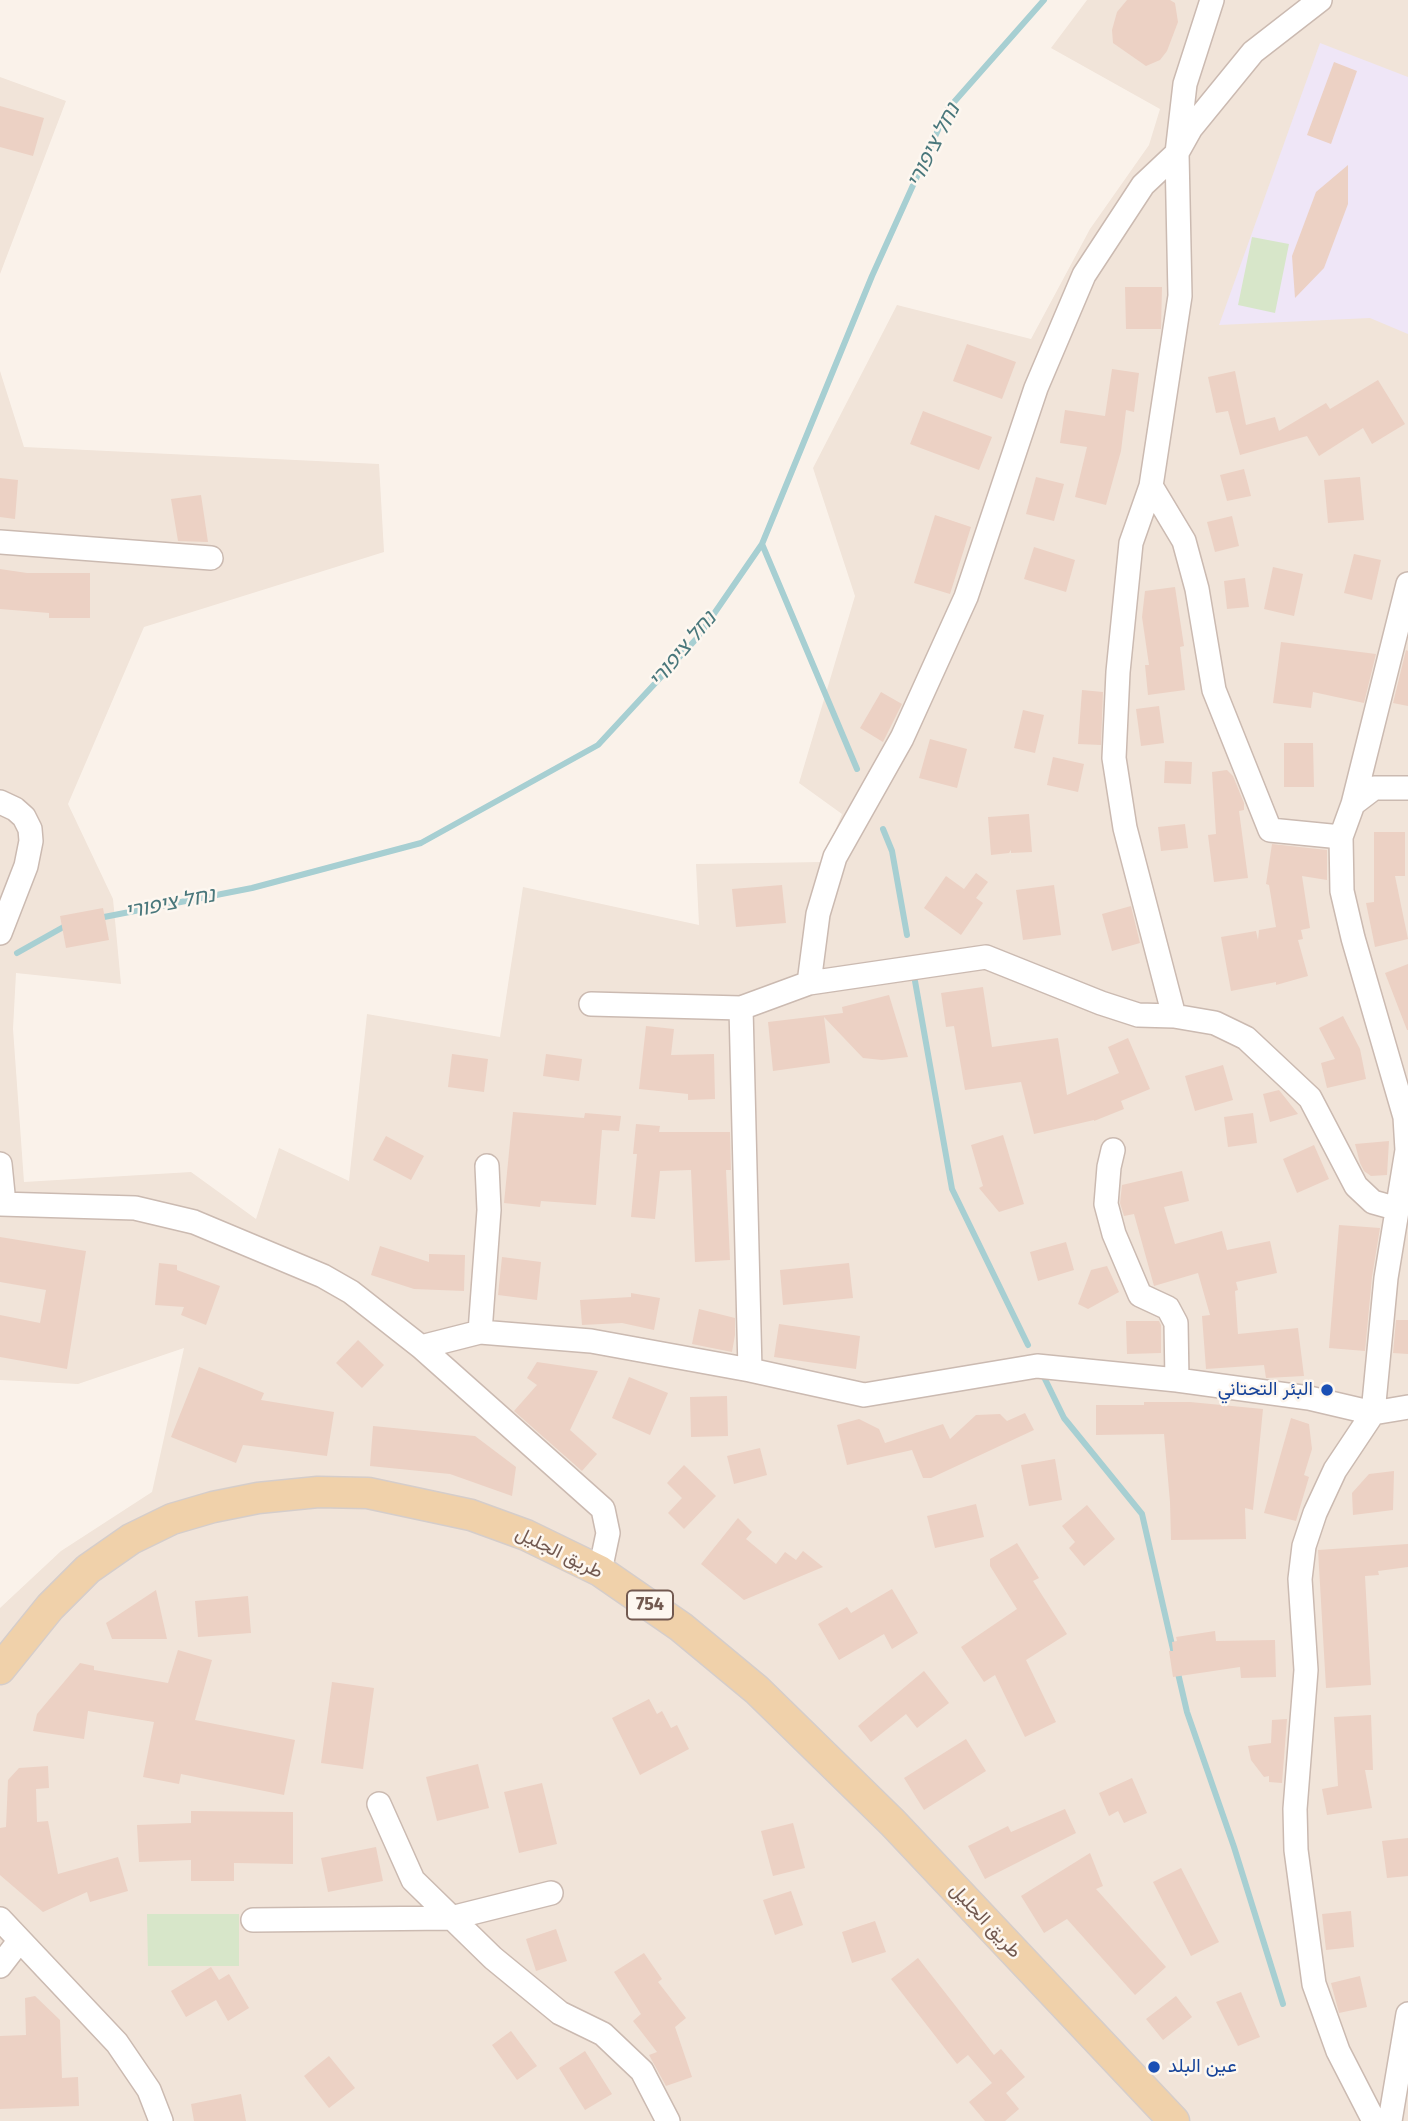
<!DOCTYPE html>
<html>
<head>
<meta charset="utf-8">
<style>
	body { margin:0 }
	canvas { display:block; background:#faf2ea }
</style>
</head>
<body>
<canvas width="1408" height="2121"></canvas>
<script>
const context = document.querySelector('canvas').getContext('2d');
context.lineJoin = 'round';
function paint(path, color) {
  context.fillStyle = color;
  context.fill(path, 'evenodd');
}
function poly(rows) {
  const path = new Path2D();
  for (const r of rows) {
    path.moveTo(r[0], r[1]);
    for (let i = 2; i < r.length; i += 2) path.lineTo(r[i], r[i + 1]);
  }
  return path;
}
function stroke(path, color, width, dash) {
  context.strokeStyle = color;
  context.lineWidth = width;
  context.lineCap = dash ? 'butt' : 'round';
  context.setLineDash(dash || []);
  context.stroke(path);
}
function label(font, color, halo, rows, align = 'center') {
  context.font = font + ' "Fira Sans",Vazirmatn,"Noto Sans Hebrew",sans-serif';
  context.lineWidth = 5;
  context.setLineDash([]);
  context.textBaseline = 'middle';
  context.strokeStyle = halo;
  context.fillStyle = color;
  for (const [text, x, y, turn = 0] of rows) {
    context.save();
    context.translate(x, y);
    context.rotate((+turn || 0) * Math.PI / 180);
    context.textAlign = isNaN(turn) ? turn : align;
    if (halo) context.strokeText(text, 0, 0);
    context.fillText(text, 0, 0);
    context.restore();
  }
}
const residential = poly([
	[1087,0,1408,0,1408,2121,0,2121,0,1608,61,1551,152,1492,184,1348,78,1384,0,1380,0,371,24,447,379,464,384,552,144,627,68,804,113,899,121,984,16,973,13,1029,24,1182,191,1172,256,1219,279,1148,349,1181,367,1014,500,1037,523,887,699,925,696,864,822,862,842,814,799,783,855,596,813,468,897,305,1031,339,1090,229,1149,145,1160,109,1051,48],
	[0,77,66,101,0,274]
]);
const education = poly([
	[1320,43,1408,77,1408,334,1370,318,1219,325]
]);
const green = poly([
	[1252,237,1289,244,1275,313,1238,305],
	[147,1914,239,1914,239,1966,148,1966]
]);
const stream = poly([
	[762,544,857,769],
	[883,829,892,851,907,935],
	[99,918,252,888,421,843,598,745,698,637,762,544,872,276,947,110,1044,0],
	[17,953,67,925],
	[915,981,952,1189,1028,1345],
	[1043,1375,1064,1418,1142,1514,1175,1658],
	[1177,1669,1187,1712,1234,1847,1283,2004]
]);
const building = poly([
	[1127,0,1170,0,1175,3,1178,22,1167,51,1160,60,1146,66,1113,43,1112,30,1117,12],
	[1334,62,1357,71,1331,144,1307,135],
	[0,106,44,118,33,156,0,147],
	[1348,165,1348,204,1324,268,1295,298,1292,256,1316,192],
	[1125,287,1162,287,1161,329,1126,329],
	[967,344,1016,362,1002,399,953,381],
	[1112,369,1139,373,1134,412,1126,410,1121,451,1106,505,1075,497,1087,447,1060,443,1065,410,1105,416],
	[1235,371,1246,425,1275,417,1279,431,1326,403,1330,409,1378,380,1405,424,1372,444,1363,428,1319,456,1307,436,1240,455,1228,411,1216,413,1208,377],
	[923,411,992,437,979,470,910,444],
	[1244,469,1251,496,1227,501,1220,475],
	[1036,477,1064,484,1054,521,1026,514],
	[1360,477,1364,520,1328,523,1324,480],
	[0,478,18,480,15,519,0,517],
	[201,495,208,542,178,541,171,499],
	[935,515,971,527,950,594,914,583],
	[1232,516,1239,546,1215,552,1207,522],
	[1034,547,1075,560,1066,592,1024,579],
	[1354,554,1381,560,1372,600,1344,593],
	[1273,567,1303,574,1294,616,1264,609],
	[0,569,27,573,90,573,90,618,49,618,49,613,0,609],
	[1245,578,1249,607,1227,609,1224,581],
	[1175,587,1184,646,1180,647,1185,690,1148,695,1145,665,1149,665,1142,617,1145,591],
	[1281,642,1376,654,1364,703,1313,692,1311,708,1273,703],
	[1406,650,1408,651,1408,706,1393,703],
	[1082,690,1103,692,1101,745,1078,744],
	[881,692,902,704,883,742,860,728],
	[1159,706,1164,743,1141,746,1136,709],
	[1023,710,1044,715,1035,753,1014,748],
	[930,739,967,749,957,788,919,778],
	[1284,743,1313,743,1314,787,1284,787],
	[1053,757,1084,764,1078,792,1047,785],
	[1165,761,1192,762,1191,784,1164,783],
	[1227,770,1233,776,1244,803,1244,810,1239,811,1248,878,1214,882,1208,835,1216,834,1212,772],
	[1029,814,1032,852,1011,853,1011,850,1009,853,991,855,988,817],
	[1185,824,1188,848,1161,851,1158,827],
	[1374,832,1405,832,1405,876,1395,876,1408,939,1375,947,1366,903,1374,902],
	[1272,844,1327,850,1327,880,1302,876,1310,928,1301,930,1303,939,1298,940,1308,976,1276,985,1276,982,1231,991,1221,937,1256,931,1258,940,1259,930,1276,927,1269,885,1266,884],
	[976,873,988,882,976,898,983,903,961,935,924,908,946,876,964,889],
	[782,885,786,923,736,927,732,889],
	[1054,885,1061,935,1023,940,1016,890],
	[1131,906,1140,943,1112,951,1102,914],
	[103,908,109,940,66,948,60,916],
	[1408,964,1408,1030,1407,1030,1385,973],
	[983,987,992,1047,1058,1038,1067,1095,1119,1073,1108,1047,1128,1038,1150,1089,1121,1101,1124,1109,1094,1121,1094,1120,1034,1134,1021,1082,965,1090,954,1026,946,1027,941,993],
	[889,995,908,1057,882,1060,863,1058,824,1017,830,1063,773,1071,768,1022,843,1013,842,1007],
	[1343,1016,1360,1049,1366,1079,1327,1088,1321,1063,1335,1059,1319,1028],
	[646,1026,674,1029,671,1055,714,1054,715,1099,688,1100,688,1094,639,1089],
	[452,1054,488,1059,484,1092,448,1087],
	[546,1054,582,1059,579,1081,543,1076],
	[1223,1065,1233,1100,1195,1111,1185,1076],
	[1279,1090,1298,1114,1270,1122,1263,1094],
	[513,1112,584,1118,585,1113,621,1116,619,1131,602,1130,596,1205,541,1201,540,1207,504,1203],
	[1253,1113,1257,1143,1228,1147,1224,1117],
	[636,1124,660,1126,659,1132,730,1132,731,1170,726,1170,730,1260,695,1262,691,1170,660,1171,655,1219,631,1217,637,1154,633,1154],
	[1003,1135,1024,1204,999,1212,979,1188,983,1186,971,1145],
	[386,1136,424,1156,411,1180,373,1160],
	[1389,1141,1387,1175,1371,1176,1364,1171,1360,1163,1355,1144],
	[1314,1145,1329,1179,1297,1193,1283,1159],
	[1182,1171,1189,1201,1164,1207,1175,1244,1222,1231,1227,1250,1270,1241,1277,1273,1236,1282,1238,1290,1235,1291,1238,1334,1298,1328,1304,1376,1266,1378,1264,1365,1206,1369,1202,1316,1210,1315,1198,1273,1154,1286,1134,1214,1124,1216,1120,1203,1122,1185],
	[1339,1225,1380,1228,1372,1277,1365,1351,1329,1348],
	[0,1237,86,1251,67,1369,0,1357,0,1315,40,1323,46,1290,0,1282],
	[1066,1242,1074,1270,1038,1281,1030,1252],
	[380,1246,429,1262,429,1254,465,1255,464,1291,414,1289,371,1275],
	[502,1257,541,1262,537,1300,498,1295],
	[159,1263,177,1265,177,1270,220,1286,206,1325,181,1315,184,1307,155,1305],
	[849,1263,853,1298,783,1305,780,1270],
	[1107,1266,1119,1292,1088,1309,1078,1304,1091,1270],
	[631,1293,660,1298,654,1330,622,1323,582,1325,580,1300,631,1297],
	[699,1309,735,1318,735,1335,732,1352,692,1344],
	[1396,1320,1408,1320,1408,1354,1393,1353],
	[1126,1321,1159,1321,1161,1325,1161,1353,1127,1354],
	[779,1324,860,1336,856,1369,774,1357],
	[358,1340,384,1365,362,1388,336,1363],
	[537,1362,598,1371,570,1430,597,1454,582,1471,514,1411,537,1385,527,1378],
	[199,1367,264,1393,261,1400,334,1412,327,1456,243,1445,236,1463,171,1437],
	[629,1377,668,1393,650,1435,612,1418],
	[727,1396,728,1436,691,1437,690,1397],
	[1144,1402,1190,1402,1263,1409,1253,1510,1245,1508,1246,1539,1171,1540,1170,1502,1164,1434,1096,1435,1096,1405,1144,1405],
	[1025,1413,1034,1430,931,1478,923,1478,912,1450,847,1465,837,1425,859,1419,879,1429,885,1443,943,1424,950,1439,976,1415,1000,1414,1007,1421],
	[1291,1418,1309,1424,1312,1449,1304,1475,1309,1477,1296,1521,1264,1513],
	[373,1426,475,1436,516,1467,512,1496,450,1474,370,1466],
	[760,1448,767,1475,734,1484,727,1456],
	[1055,1459,1062,1500,1029,1506,1021,1465],
	[684,1465,716,1496,684,1529,668,1513,682,1498,667,1483],
	[1394,1471,1393,1510,1353,1515,1352,1493,1369,1474],
	[976,1504,984,1537,935,1548,927,1516],
	[1087,1505,1115,1539,1084,1566,1069,1548,1075,1542,1062,1526],
	[738,1518,752,1532,746,1539,776,1564,785,1552,796,1560,803,1551,823,1567,744,1600,701,1564],
	[1017,1543,1039,1578,1033,1581,1067,1634,1026,1660,1056,1722,1025,1737,995,1675,984,1682,961,1647,1017,1609,990,1566,990,1559],
	[1408,1544,1408,1567,1378,1571,1379,1575,1365,1576,1371,1685,1326,1688,1318,1550],
	[892,1589,918,1633,892,1649,884,1634,839,1660,818,1624,847,1607,851,1613],
	[156,1590,167,1639,112,1639,106,1623],
	[248,1596,251,1633,198,1637,195,1601],
	[1215,1631,1216,1641,1275,1640,1276,1677,1241,1678,1240,1667,1173,1677,1169,1651,1173,1651,1172,1642,1177,1641,1176,1637],
	[178,1650,212,1660,195,1720,295,1740,284,1795,181,1774,179,1784,143,1777,154,1722,88,1711,84,1739,33,1731,37,1714,80,1663,94,1666,94,1670,168,1683],
	[924,1671,949,1703,917,1728,906,1714,871,1742,858,1726],
	[332,1682,374,1688,363,1769,321,1763],
	[649,1699,657,1714,662,1711,671,1728,677,1725,689,1749,640,1775,612,1718],
	[1371,1715,1373,1770,1365,1770,1372,1808,1327,1815,1322,1789,1338,1786,1334,1717],
	[1287,1719,1282,1783,1269,1782,1269,1776,1264,1777,1251,1760,1248,1746,1271,1743,1272,1720],
	[966,1739,986,1771,924,1810,904,1778],
	[478,1764,489,1808,437,1821,426,1777],
	[48,1766,49,1788,36,1789,37,1822,48,1821,58,1874,118,1857,128,1891,90,1902,87,1892,43,1912,0,1875,0,1828,6,1827,8,1780,19,1768],
	[1132,1778,1147,1813,1124,1823,1118,1811,1109,1816,1099,1793],
	[542,1783,557,1844,519,1853,504,1792],
	[1065,1809,1076,1833,985,1879,968,1846,1008,1826,1011,1832],
	[191,1811,293,1812,293,1864,234,1863,234,1881,191,1881,191,1860,139,1862,137,1825,191,1823],
	[793,1823,805,1868,773,1876,761,1831],
	[1408,1838,1408,1876,1387,1878,1382,1841],
	[376,1847,383,1881,328,1892,321,1858],
	[1090,1853,1103,1886,1096,1889,1166,1967,1135,1995,1067,1919,1044,1933,1021,1896],
	[1181,1868,1219,1942,1191,1956,1153,1882],
	[791,1891,803,1925,775,1935,763,1900],
	[1351,1911,1354,1947,1326,1950,1322,1914],
	[875,1921,886,1952,852,1963,842,1932],
	[556,1929,567,1961,536,1971,526,1939],
	[644,1953,662,1979,658,1982,686,2018,675,2027,692,2077,666,2086,649,2055,657,2052,633,2021,641,2014,614,1972],
	[918,1958,994,2055,1001,2049,1025,2077,1006,2093,1019,2109,1005,2121,985,2121,969,2102,992,2083,968,2055,957,2064,891,1979],
	[211,1967,219,1980,229,1974,249,2008,228,2021,216,2000,186,2017,171,1991],
	[1360,1976,1367,2007,1339,2013,1331,1983],
	[1241,1992,1260,2037,1238,2046,1216,2002],
	[35,1996,60,2020,62,2078,78,2077,79,2106,0,2109,0,2036,26,2035,25,1998],
	[1176,1996,1192,2017,1163,2040,1146,2019],
	[511,2031,537,2066,517,2080,492,2045],
	[585,2051,612,2094,585,2110,559,2068],
	[329,2056,355,2088,329,2108,304,2076],
	[241,2094,246,2121,194,2121,191,2104]
]);
const minor = poly([
	[1320,0,1253,52,1191,128,1177,153,1180,296,1151,486,1184,541,1197,589,1214,690,1270,830,1341,837],
	[1151,486,1131,543,1118,672,1114,758,1125,828,1174,1016],
	[0,542,211,558],
	[0,802,15,809,24,817,30,829,31,841,26,866,0,933],
	[1353,804,1408,584],
	[809,983,818,914,835,857,902,738,966,597,1036,388,1084,275,1143,185,1177,153,1185,84,1212,0],
	[591,1004,741,1008,809,983,986,957,1101,1003,1138,1015,1174,1016,1215,1023,1246,1038,1310,1098,1356,1186,1373,1202,1398,1209],
	[741,1008,750,1370],
	[1113,1150,1109,1167,1106,1204,1114,1234,1140,1295,1168,1308,1176,1323,1177,1380],
	[0,1164,4,1204],
	[0,1204,135,1208,194,1222,323,1276,351,1292,421,1347,603,1509,608,1533,600,1571],
	[480,1332,489,1210,487,1166],
	[421,1347,480,1332,591,1341,750,1370,864,1395,1037,1366,1177,1380,1309,1398,1373,1413,1408,1407],
	[379,1804,413,1880,493,1958,560,2013,603,2034,642,2071,668,2121],
	[0,1919,117,2043,149,2090,161,2121],
	[253,1920,451,1918,551,1893],
	[0,1966,20,1940],
	[1374,2121,1338,2051,1314,1984,1296,1850,1295,1809,1306,1670,1300,1579,1304,1546,1315,1513,1335,1470,1373,1413,1386,1278,1407,1150,1405,1117,1353,938,1342,891,1341,837,1353,804,1374,788,1408,788],
	[1390,2121,1408,2014]
]);
const major = poly([
	[0,1669,50,1607,88,1569,131,1539,172,1519,213,1507,258,1498,318,1492,368,1493,471,1515,526,1535,600,1571,681,1627,757,1690,893,1823,1174,2121]
]);
const markers = [
	[1327,1390,7,"#1a4fb4"],
	[1154,2067,7,"#1a4fb4"]
];
const shields = [
	[650,1605,46]
];
const shieldNames = [
	["754",650,1605]
];
const transitNames = [
	["البئر التحتاني",1313,1390],
	["عين البلد",1168,2067,"left"]
];
const streetNames = [
	["طريق الجليل",559,1553,26],
	["طريق الجليل",985,1921,47]
];
const waterNames = [
	["נחל ציפורי",934,146,-63],
	["נחל ציפורי",683,650,-50],
	["נחל ציפורי",170,904,-11]
];
paint(residential, '#f1e4d9');
paint(education, '#efe6f7');
paint(green, '#d7e6c9');
stroke(stream, '#a7cfd2', 6);
paint(building, '#ecd1c4');
stroke(minor, '#cbbab1', 26);
stroke(major, '#d5cdca', 33);
stroke(minor, '#fff', 23);
stroke(major, '#f0d1aa', 30);
for (const [x, y, r, color] of markers) {
  const dot = new Path2D();
  dot.arc(x, y, r, 0, 2 * Math.PI);
  context.fillStyle = color;
  context.fill(dot);
  stroke(dot, '#fdf7f0', 2.5);
}
for (const [x, y, w] of shields) {
  const box = new Path2D();
  box.roundRect(x - w / 2, y - 14.5, w, 29, 5);
  context.fillStyle = '#fdf7f0';
  context.fill(box);
  stroke(box, '#725950', 2);
}
label('bold 18px', '#725950', null, shieldNames);
label('19px', '#164399', '#fdf7f0', transitNames, 'right');
label('19px', '#725950', '#fdf7f0', streetNames);
label('italic 21px', '#49777b', '#fdf7f0', waterNames);
</script>
</body>
</html>
